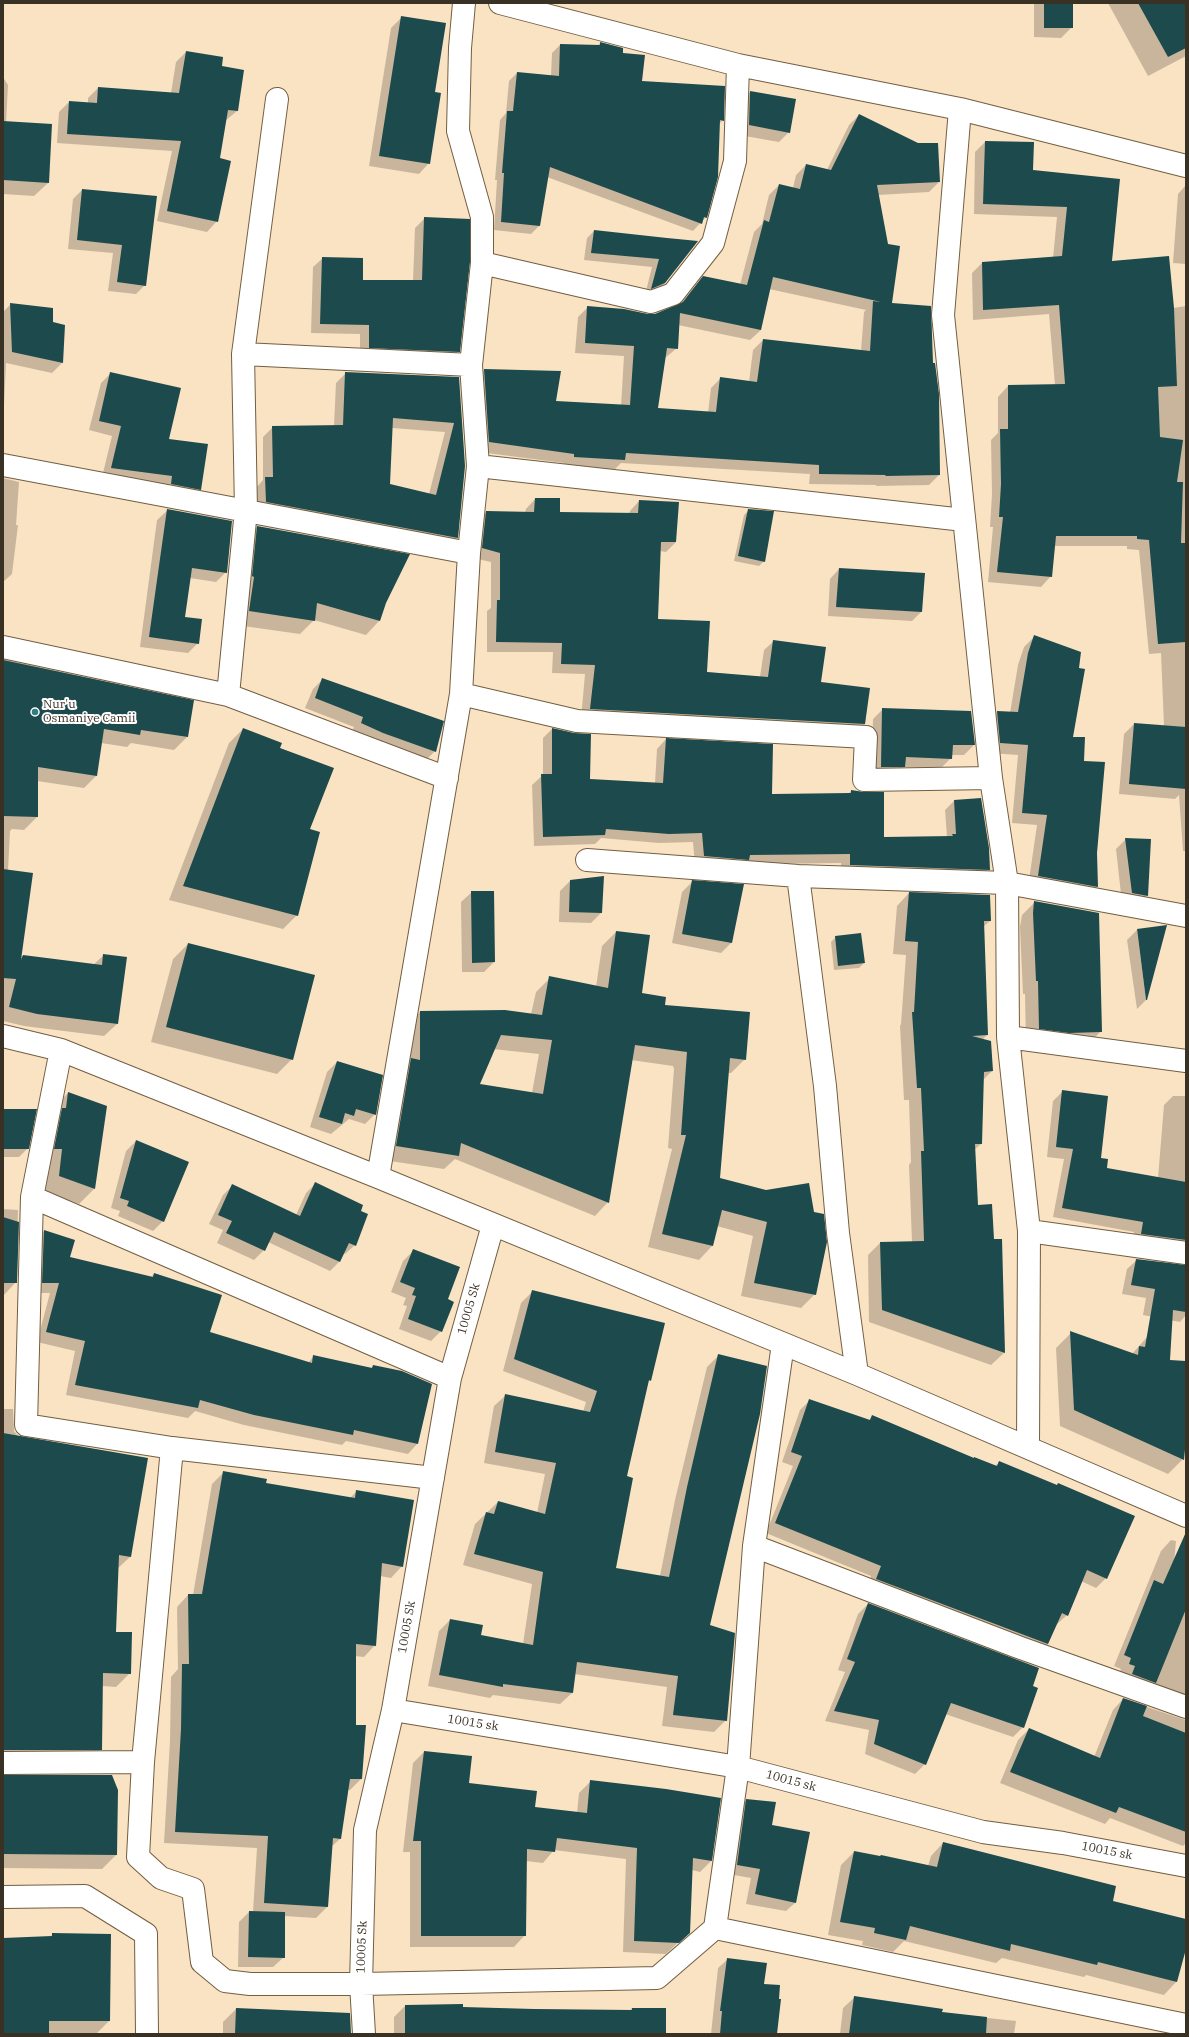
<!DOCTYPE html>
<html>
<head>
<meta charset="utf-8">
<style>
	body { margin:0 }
	#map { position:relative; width:1189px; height:2037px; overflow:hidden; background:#fae3c3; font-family:"IBM Plex Serif",serif }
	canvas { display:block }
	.frame { position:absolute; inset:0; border:4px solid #3a3125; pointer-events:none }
</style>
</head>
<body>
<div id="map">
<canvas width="1189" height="2037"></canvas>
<div class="frame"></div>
</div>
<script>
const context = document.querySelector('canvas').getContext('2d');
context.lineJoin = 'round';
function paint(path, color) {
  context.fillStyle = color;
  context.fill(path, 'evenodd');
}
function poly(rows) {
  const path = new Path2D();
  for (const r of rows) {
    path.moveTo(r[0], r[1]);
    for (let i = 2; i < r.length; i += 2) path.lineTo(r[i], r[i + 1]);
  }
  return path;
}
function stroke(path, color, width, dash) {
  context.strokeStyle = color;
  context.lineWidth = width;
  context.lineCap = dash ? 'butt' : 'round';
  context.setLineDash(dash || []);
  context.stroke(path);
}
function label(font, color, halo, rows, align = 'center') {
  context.font = font + ' "IBM Plex Serif",serif';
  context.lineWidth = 4;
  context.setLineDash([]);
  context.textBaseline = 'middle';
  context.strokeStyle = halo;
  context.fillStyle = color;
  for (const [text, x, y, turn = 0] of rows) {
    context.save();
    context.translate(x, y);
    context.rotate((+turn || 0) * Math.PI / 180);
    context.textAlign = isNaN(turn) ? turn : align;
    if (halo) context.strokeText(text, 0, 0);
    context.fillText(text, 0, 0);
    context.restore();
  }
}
const shadow = poly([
	[1034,3,1072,3,1072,27,1061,38,1034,37],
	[1108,3,1186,3,1186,56,1148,76],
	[401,18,434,93,429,163,419,174,369,166,391,28],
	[600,43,622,54,641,82,723,120,719,124,706,217,693,231,547,177,539,226,531,234,494,230,497,180,495,180,500,120,506,113,509,81,517,73,551,76,552,53,560,45,597,46],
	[186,52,221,67,237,111,225,121,219,159,217,221,207,232,157,221,172,151,57,143,59,112,69,102,88,103,88,98,98,88,171,93,176,62],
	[3,77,8,85,6,123,48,183,34,196,3,194],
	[750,92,789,132,779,142,739,135,740,102],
	[859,115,939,182,929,192,878,195,891,304,932,364,939,475,929,485,876,486,876,485,809,484,810,474,621,463,614,470,564,466,564,463,479,452,474,380,484,370,554,402,621,406,624,356,575,353,578,317,588,307,655,315,680,304,703,277,740,285,754,232,762,224,769,195,779,185,793,188,796,175,806,165,827,170,849,125],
	[769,289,866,310,864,312,861,351,763,340,753,350,749,382,721,378,711,388,708,413,657,409,665,358,677,348,678,325,750,340,761,330],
	[985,142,1032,171,1119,180,1111,263,1173,308,1186,306,1186,851,1183,851,1179,795,1175,799,1119,794,1124,734,1134,724,1164,726,1161,653,1149,654,1139,550,1127,549,1127,546,1054,546,1051,576,1041,587,988,582,993,527,990,527,992,494,991,440,998,433,998,397,1008,386,1055,385,1049,314,973,320,972,273,982,263,1053,258,1057,217,974,214,975,152],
	[1186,185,1186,264,1173,263,1178,194],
	[82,190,156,197,145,285,136,294,108,291,113,253,68,249,73,199],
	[425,218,459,351,449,361,360,357,360,334,311,333,313,267,323,258,362,281,413,281,415,228],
	[594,231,696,242,665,283,657,291,645,295,652,267,584,260,587,238],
	[11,304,53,323,62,363,52,373,6,363,3,427,3,312],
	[111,373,168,440,200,489,191,499,102,477,112,436,89,430,101,383],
	[346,373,458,378,457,538,447,548,256,512,256,488,263,480,263,437,273,427,334,426,336,383],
	[392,428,445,432,429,494,389,485],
	[3,478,19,482,16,525,18,525,12,574,3,582],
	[535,499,559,513,629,514,630,511,639,501,676,542,666,552,660,551,657,620,706,672,760,677,764,650,774,641,820,683,869,689,865,724,855,734,581,719,585,674,552,673,553,652,487,652,487,611,491,608,491,562,473,558,477,522,486,512,525,513,526,509],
	[168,510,226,572,216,582,190,578,183,618,198,643,188,653,140,647,157,520],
	[749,510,764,561,759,566,734,561,744,515],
	[257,527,385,603,379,621,366,635,314,620,300,634,236,625,243,541],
	[839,569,921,612,912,621,828,616,830,579],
	[1035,636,1071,738,1083,762,1096,853,1097,887,1087,897,1028,887,1037,825,1012,823,1018,755,990,753,986,723,997,712,1010,713,1018,665,1024,647],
	[3,659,193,701,187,737,174,750,131,743,127,747,101,743,96,776,84,788,37,781,37,817,24,830,12,829,10,831,8,871,21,956,93,965,104,955,117,1024,104,1036,24,1026,3,1021],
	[323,679,435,751,425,761,351,733,354,727,305,708,313,689],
	[883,709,974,745,964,755,951,755,951,758,941,768,903,767,894,777,871,777,873,719],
	[243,729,278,748,309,830,297,915,283,929,169,900,229,743],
	[552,729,589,780,655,783,657,749,666,739,771,795,848,794,851,791,883,838,947,837,945,810,954,801,988,870,979,879,841,874,841,863,695,865,693,842,659,843,601,838,595,844,534,846,532,785,543,775,543,738],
	[1126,839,1150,840,1147,896,1137,906,1122,903,1116,849],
	[570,881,601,913,591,923,559,922,560,891],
	[692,882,743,885,731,943,721,953,672,943,682,892],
	[472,892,494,962,484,972,462,972,461,902],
	[909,893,990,921,983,927,987,1035,982,1040,992,1071,983,1080,981,1144,974,1150,977,1206,993,1240,1001,1240,1004,1353,991,1365,869,1322,868,1255,880,1243,912,1242,909,1165,911,1162,909,1100,904,1100,900,1026,901,1024,906,955,893,954,897,906],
	[1035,902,1101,1031,1088,1045,1026,1042,1025,994,1023,994,1020,927,1022,915],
	[1137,930,1146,1000,1137,1009,1127,940],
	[616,932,641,994,664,1006,745,1059,731,1073,728,1073,719,1179,766,1191,815,1294,801,1308,741,1296,753,1236,717,1226,712,1246,699,1260,648,1247,672,1149,668,1148,674,1069,673,1066,631,1060,608,1202,595,1216,455,1159,444,1169,383,1160,406,1026,420,1012,531,1014,536,992,550,978,596,987,602,946],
	[493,1049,539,1054,532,1093,479,1085],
	[836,937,864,963,859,968,834,970,831,942],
	[188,944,292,1059,277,1074,151,1042,173,959],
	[337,1062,375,1114,365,1124,349,1119,331,1134,310,1127,327,1072],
	[1063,1091,1106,1169,1158,1178,1164,1105,1173,1096,1186,1096,1186,1255,1132,1243,1134,1232,1053,1217,1064,1159,1047,1157,1053,1101],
	[68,1093,106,1106,94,1189,79,1204,44,1191,53,1108],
	[3,1110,28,1148,19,1157,3,1157],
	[136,1141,163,1221,153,1231,118,1216,120,1211,111,1208,126,1151],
	[316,1183,360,1211,355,1245,345,1254,343,1253,339,1262,330,1271,268,1242,264,1250,254,1260,217,1243,223,1230,209,1224,223,1195,232,1186,296,1215,306,1193],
	[3,1209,18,1210,16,1282,3,1296],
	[44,1231,74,1241,69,1258,151,1277,154,1274,209,1333,308,1363,314,1356,371,1368,374,1366,417,1444,408,1454,346,1441,342,1445,244,1425,195,1411,188,1418,66,1395,75,1351,37,1342,50,1293,33,1293,34,1241],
	[413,1251,446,1300,441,1331,431,1341,399,1329,407,1306,403,1305,406,1298,391,1292,403,1261],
	[1137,1260,1186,1265,1186,1315,1180,1322,1143,1315,1146,1298,1122,1294,1127,1269],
	[533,1291,650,1380,647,1383,626,1477,615,1569,660,1576,675,1500,707,1367,719,1355,709,1626,726,1720,714,1732,662,1726,667,1687,574,1674,572,1693,560,1704,493,1695,490,1698,428,1686,439,1631,450,1620,479,1636,523,1644,532,1584,463,1565,475,1524,498,1502,537,1513,545,1474,484,1463,494,1406,506,1395,583,1412,586,1402,503,1371,521,1303],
	[1071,1333,1132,1354,1147,1337,1169,1361,1186,1362,1186,1428,1183,1459,1168,1474,1060,1426,1056,1348],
	[810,1400,868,1421,873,1416,973,1459,995,1466,1000,1462,1106,1578,1096,1588,1081,1581,1067,1615,1056,1625,1048,1644,1038,1654,867,1589,871,1576,766,1533,793,1466,782,1462,800,1410],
	[3,1409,13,1409,14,1431,18,1436,147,1459,130,1557,117,1569,115,1633,130,1673,116,1687,102,1686,101,1749,87,1763,3,1764],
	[224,1472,265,1484,350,1498,357,1491,402,1566,391,1578,380,1576,375,1645,364,1657,355,1656,355,1726,361,1779,350,1790,348,1790,340,1839,331,1847,327,1907,316,1918,284,1916,284,1957,273,1967,238,1967,239,1922,249,1912,253,1912,257,1848,164,1843,170,1741,171,1677,178,1669,177,1607,188,1595,193,1595,212,1484],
	[1171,1540,1176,1541,1167,1641,1186,1589,1186,1712,1119,1674,1121,1669,1114,1666,1161,1551],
	[868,1604,1032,1687,1023,1727,1013,1737,945,1714,925,1764,915,1774,865,1754,869,1730,825,1721,845,1672,838,1670,858,1614],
	[1123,1699,1186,1720,1186,1843,1183,1846,1110,1818,1105,1824,1000,1783,1018,1740,1029,1729,1094,1757,1113,1710],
	[424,1752,468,1784,534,1808,577,1813,579,1793,591,1781,711,1861,700,1872,692,1870,689,1932,666,1954,623,1952,626,1859,554,1850,543,1863,526,1861,525,1935,514,1947,410,1947,410,1852,403,1852,413,1763],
	[3,1776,116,1855,102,1869,3,1868],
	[746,1800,771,1826,796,1902,786,1911,746,1904,751,1878,728,1874,737,1809],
	[943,1843,1111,1901,1186,1920,1186,1945,1176,1982,1164,1995,1086,1975,1084,1977,1002,1958,996,1963,904,1941,893,1952,862,1945,863,1941,828,1935,841,1865,854,1852,928,1866,931,1856],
	[53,1934,109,2021,96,2034,3,2034,3,1939,50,1937],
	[728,1959,763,1985,776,2034,711,2034,718,1968],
	[855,1997,941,2013,1016,2021,1014,2034,840,2034,843,2008],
	[462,2005,462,2008,629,2011,632,2008,665,2009,665,2034,394,2034,394,2017,405,2006],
	[236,2009,326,2034,223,2034,223,2022]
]);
const building = poly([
	[1044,3,1073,3,1073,28,1044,28],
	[1138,3,1186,3,1186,48,1168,57],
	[401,16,446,23,435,92,441,93,430,164,379,156],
	[600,42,623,48,623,53,645,55,642,81,725,86,724,121,720,120,718,177,707,218,704,217,702,224,550,167,540,226,501,222,504,173,502,173,507,111,513,111,517,72,559,76,560,44,600,45],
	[186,51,223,57,222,66,244,70,238,111,228,110,220,158,231,161,218,222,167,211,181,141,67,134,69,101,97,103,98,87,179,93],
	[750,91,796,99,790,133,749,125],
	[859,114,918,143,938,143,940,182,877,185,888,244,900,246,892,303,931,306,933,363,935,363,939,394,940,475,885,476,886,475,819,474,819,465,626,453,625,460,574,457,574,454,489,442,484,369,561,371,556,401,630,405,634,346,585,343,587,306,624,309,648,314,655,314,683,302,703,276,747,285,764,220,769,222,779,184,800,189,806,164,831,170],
	[773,277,881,302,873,301,870,351,763,339,757,382,720,377,716,412,658,408,667,348,678,349,680,313,761,330],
	[3,121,52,124,49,183,3,180],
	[985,141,1034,142,1033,170,1120,179,1112,261,1169,256,1174,308,1177,386,1158,387,1160,437,1183,440,1177,482,1183,482,1181,543,1186,543,1186,642,1158,644,1149,540,1137,539,1137,536,1056,536,1052,577,997,572,1003,517,999,517,1001,484,1000,429,1008,429,1008,385,1065,384,1059,305,983,310,982,262,1062,256,1067,207,983,204],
	[82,189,157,196,146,286,117,282,122,245,77,240],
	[424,217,470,219,470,262,460,352,369,348,369,325,320,324,322,257,363,258,363,280,422,280],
	[594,230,667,238,698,241,665,283,651,289,659,259,591,253],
	[10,303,53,308,53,322,65,325,63,363,12,352],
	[110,372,181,388,169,439,208,444,201,490,171,484,172,476,111,468,121,426,99,421],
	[345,372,459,377,465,466,458,538,266,502,265,477,273,477,272,426,343,425],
	[393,418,454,423,436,495,390,484],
	[535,498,560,498,560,512,638,513,639,500,679,502,676,542,661,542,658,619,710,621,707,672,768,677,773,640,826,647,821,682,870,688,865,724,590,709,595,665,561,664,562,643,496,642,497,600,500,600,500,553,482,548,486,511,534,512],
	[167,509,232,521,227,573,192,568,185,617,202,619,199,644,149,637],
	[748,509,774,511,765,562,738,556],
	[257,526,410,554,386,603,380,621,317,603,315,621,249,611,254,577,252,576],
	[839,568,925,573,922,612,836,607],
	[1034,635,1081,652,1079,668,1085,669,1073,737,1085,737,1084,761,1105,762,1097,853,1098,887,1038,876,1047,815,1022,813,1028,745,1000,743,997,711,1018,712,1028,653],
	[3,660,194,700,188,737,141,730,140,735,104,729,97,776,38,767,38,817,3,816],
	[322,678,444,721,436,752,383,733,361,723,363,717,315,698],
	[882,708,971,711,975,745,953,745,952,759,906,757,905,767,881,767],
	[1134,723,1186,727,1186,789,1129,784],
	[243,728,282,743,280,748,334,768,310,829,320,832,298,916,183,886],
	[552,728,574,733,591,734,590,779,663,783,666,738,773,744,772,794,851,793,851,790,864,792,884,792,884,837,953,836,952,834,956,834,954,800,981,798,989,848,990,870,850,865,850,854,750,855,749,860,704,856,702,833,669,834,606,829,605,835,543,837,541,774,552,774],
	[1125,838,1151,839,1148,896,1132,893],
	[3,869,33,873,21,960,23,955,102,965,103,954,127,957,118,1024,37,1014,9,1007,16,979,3,978],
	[604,876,602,913,569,912,570,880],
	[692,880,744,884,732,943,682,934],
	[471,891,494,891,495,962,472,963],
	[909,892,990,895,991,921,984,921,988,1035,972,1036,991,1041,993,1071,984,1072,982,1144,975,1144,978,1205,992,1204,994,1239,1002,1239,1005,1353,882,1310,880,1242,924,1241,921,1151,924,1151,921,1088,917,1088,912,1012,914,1012,918,942,905,941],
	[1034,901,1099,913,1102,1032,1069,1033,1039,1029,1038,981,1036,981,1033,913],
	[1167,925,1147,1000,1146,1000,1137,929],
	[616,931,650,935,642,993,666,997,665,1005,750,1012,746,1060,730,1058,720,1178,766,1190,809,1183,814,1212,824,1214,827,1242,816,1295,754,1283,767,1222,722,1210,713,1246,662,1234,686,1135,681,1135,687,1052,635,1045,609,1203,461,1143,459,1156,396,1146,411,1058,420,1060,420,1011,505,1010,542,1015,549,976,608,988],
	[501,1035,552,1040,543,1094,480,1084],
	[861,933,865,963,838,966,835,936],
	[188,943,315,975,293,1060,166,1027],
	[337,1061,383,1075,376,1115,356,1109,354,1116,345,1113,342,1124,319,1117],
	[1062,1090,1108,1096,1101,1158,1108,1159,1107,1168,1186,1182,1186,1240,1141,1234,1143,1222,1062,1208,1073,1149,1056,1147],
	[68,1092,107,1106,95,1189,59,1176,62,1149,54,1149,62,1108,66,1108],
	[3,1109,37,1109,29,1149,3,1149],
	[136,1140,189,1162,164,1222,127,1206,129,1201,120,1198],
	[315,1182,363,1205,361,1211,368,1214,356,1246,349,1243,340,1262,274,1232,265,1251,226,1233,232,1221,218,1215,232,1184,300,1216],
	[3,1217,19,1222,17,1283,3,1283],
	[44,1230,75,1240,70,1257,153,1277,154,1273,222,1295,210,1332,312,1363,313,1355,372,1368,373,1365,402,1371,432,1384,418,1444,354,1430,353,1435,254,1415,200,1400,198,1408,75,1385,85,1341,46,1332,59,1283,42,1283],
	[413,1249,460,1267,448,1299,454,1302,442,1332,408,1319,416,1296,412,1295,415,1288,400,1282],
	[1136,1259,1186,1265,1186,1312,1173,1310,1170,1360,1186,1361,1186,1439,1184,1460,1074,1410,1070,1331,1138,1355,1139,1346,1145,1347,1155,1289,1131,1285],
	[532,1290,665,1323,651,1381,649,1380,627,1476,633,1478,616,1568,669,1577,687,1487,718,1354,767,1366,760,1414,710,1625,735,1633,727,1721,673,1715,678,1676,577,1662,573,1693,503,1684,503,1687,439,1675,450,1619,483,1625,481,1635,533,1645,543,1572,474,1554,486,1512,494,1514,498,1501,545,1514,556,1463,495,1452,505,1394,590,1412,597,1391,514,1359],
	[809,1399,870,1420,872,1415,974,1458,974,1457,997,1466,999,1461,1057,1485,1058,1483,1135,1516,1107,1579,1087,1570,1068,1616,1062,1613,1048,1644,876,1579,881,1566,775,1523,802,1456,791,1452],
	[3,1433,148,1458,131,1557,119,1555,116,1632,132,1632,131,1674,103,1673,102,1750,3,1750],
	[223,1471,267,1479,266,1483,355,1498,356,1490,414,1500,403,1567,382,1563,376,1646,356,1644,356,1725,366,1725,362,1779,350,1779,341,1839,333,1838,328,1907,264,1903,268,1836,175,1832,181,1729,182,1664,189,1664,188,1594,202,1594],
	[1186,1532,1186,1609,1156,1683,1132,1674,1135,1666,1129,1664,1131,1658,1124,1655,1154,1580,1163,1584],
	[868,1603,1039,1668,1033,1686,1038,1688,1024,1728,951,1703,926,1765,874,1744,879,1720,834,1711,855,1662,847,1659],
	[1123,1698,1147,1706,1143,1716,1186,1733,1186,1832,1119,1807,1116,1813,1010,1772,1029,1728,1100,1758],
	[424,1751,472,1756,469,1783,537,1791,535,1807,587,1813,590,1780,666,1789,721,1798,712,1861,693,1858,690,1933,679,1943,634,1941,637,1848,557,1838,555,1852,527,1849,526,1936,421,1936,421,1841,413,1841],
	[3,1775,112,1775,118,1790,117,1855,3,1854],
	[746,1799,776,1802,772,1825,810,1832,796,1903,755,1894,760,1869,737,1865],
	[943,1842,1116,1886,1113,1901,1186,1919,1186,1949,1177,1982,1098,1962,1097,1965,1011,1944,1010,1951,910,1926,906,1940,874,1933,875,1928,840,1922,854,1851,880,1856,881,1855,937,1867],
	[249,1911,285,1912,285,1958,248,1957],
	[52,1933,111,1934,110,2021,49,2021,49,2034,3,2034,3,1938,52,1936],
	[727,1958,767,1963,764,1984,780,1985,779,1999,781,1999,777,2034,720,2034,722,2011,720,2011],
	[854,1996,943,2009,942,2012,987,2017,986,2034,849,2034],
	[463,2004,463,2007,534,2009,632,2010,632,2008,666,2008,666,2034,405,2034,405,2005],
	[236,2008,350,2013,351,2034,235,2034]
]);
const minor = poly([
	[464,3,460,48,458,131,482,217,482,263,651,302,673,294,713,243,735,161,738,65],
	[500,3,738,65,960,109,1186,166],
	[960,109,943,315,991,778,1007,883,1008,1037,1029,1231,1028,1446],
	[243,354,471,365],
	[3,465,469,553],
	[478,466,964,520],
	[3,647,228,695,447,778],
	[461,694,577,721,866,737,864,780,991,778],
	[228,695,246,510,243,354,277,99],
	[587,860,798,876,1007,883,1186,916],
	[798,876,825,1086,838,1233,857,1374],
	[3,1036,61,1050,378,1177,857,1374,1186,1516],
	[1008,1037,1186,1061],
	[378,1177,461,694,469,553,478,466,471,365,482,263],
	[32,1197,61,1050],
	[1029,1231,1186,1253],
	[172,1448,143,1762,138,1857,161,1878,193,1889,202,1962,225,1981,250,1984,361,1984,657,1978,715,1928,1186,2025],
	[433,1478,172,1448,26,1425,32,1197,450,1378],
	[754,1546,1018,1647,1186,1707],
	[393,1710,738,1767,983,1832,1063,1843,1186,1866],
	[3,1763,143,1762],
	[3,1897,85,1896,146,1934,147,2034],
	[715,1928,738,1767,754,1546,783,1344],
	[364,2034,361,1984,365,1830,393,1710,450,1378,493,1225]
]);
const markers = [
	[35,712,4,"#337c7f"]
];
const poiNames = [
	["Nur'u",43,705],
	["Osmaniye Camii",43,719]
];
const streetNames = [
	["10005 Sk",469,1309,-74],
	["10005 Sk",407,1627,-80],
	["10015 sk",473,1723,9],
	["10015 sk",791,1781,15],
	["10015 sk",1107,1851,11],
	["10005 Sk",362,1947,-88]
];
paint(shadow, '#0003');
paint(building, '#1d4a4c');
stroke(minor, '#725e42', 24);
stroke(minor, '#fff', 22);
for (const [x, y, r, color] of markers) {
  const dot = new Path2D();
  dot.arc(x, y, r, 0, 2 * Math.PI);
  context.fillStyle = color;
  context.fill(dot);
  stroke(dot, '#fff', 1.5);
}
label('12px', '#3a3125', '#fff', poiNames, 'left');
label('12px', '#3a3125', '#fff', streetNames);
</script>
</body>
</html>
